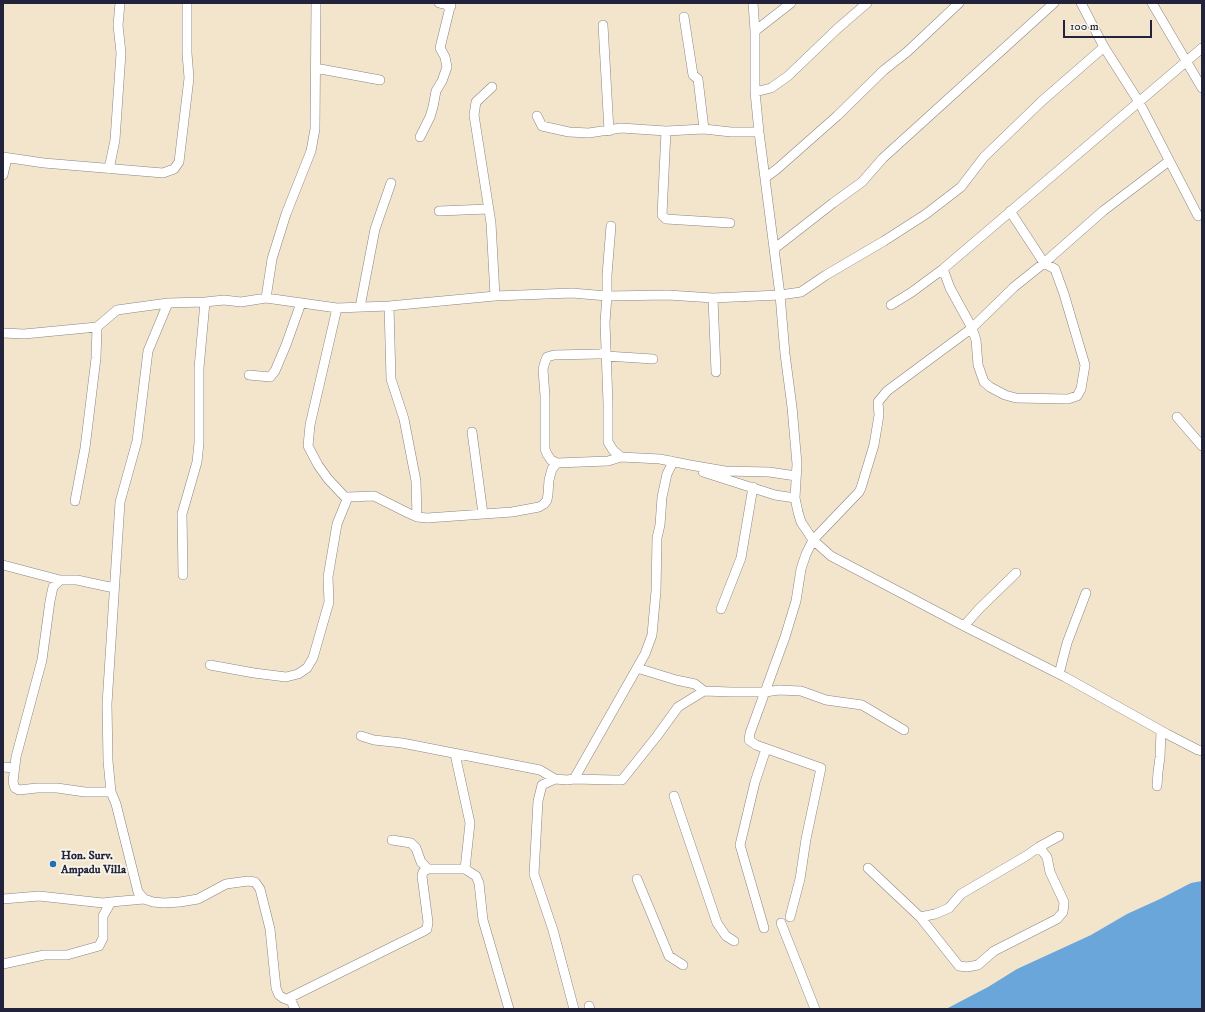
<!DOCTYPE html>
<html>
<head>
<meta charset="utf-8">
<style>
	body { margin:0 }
	#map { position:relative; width:1205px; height:1012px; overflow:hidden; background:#f3e5cc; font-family:"IM FELL DW Pica",serif }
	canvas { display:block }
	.frame { position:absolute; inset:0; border:4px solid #22223b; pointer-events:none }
	.scale { position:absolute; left:1063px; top:20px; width:89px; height:18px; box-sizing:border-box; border:2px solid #22223b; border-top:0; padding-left:5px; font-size:12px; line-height:14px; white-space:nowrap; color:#22223b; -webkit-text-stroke:3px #f7f3e8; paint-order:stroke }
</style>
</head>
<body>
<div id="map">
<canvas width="1205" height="1012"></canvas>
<div class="frame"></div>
<div class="scale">100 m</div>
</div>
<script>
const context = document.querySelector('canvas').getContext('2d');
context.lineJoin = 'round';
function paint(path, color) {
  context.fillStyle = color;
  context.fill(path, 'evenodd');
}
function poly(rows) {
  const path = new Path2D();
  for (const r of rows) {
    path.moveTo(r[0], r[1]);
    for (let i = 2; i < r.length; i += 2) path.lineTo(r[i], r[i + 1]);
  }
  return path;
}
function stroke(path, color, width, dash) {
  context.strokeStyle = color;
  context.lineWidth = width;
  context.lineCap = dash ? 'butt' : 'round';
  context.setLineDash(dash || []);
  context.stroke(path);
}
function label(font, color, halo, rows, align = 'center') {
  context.font = font + ' "IM FELL DW Pica",serif';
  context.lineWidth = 4;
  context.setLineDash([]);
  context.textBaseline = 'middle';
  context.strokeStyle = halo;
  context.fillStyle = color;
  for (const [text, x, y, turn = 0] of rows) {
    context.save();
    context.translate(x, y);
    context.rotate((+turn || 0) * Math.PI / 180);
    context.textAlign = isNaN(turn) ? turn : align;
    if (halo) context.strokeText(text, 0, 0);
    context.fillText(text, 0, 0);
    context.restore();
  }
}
const water = poly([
	[1202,881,1202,1009,946,1009,988,987,1017,969,1091,935,1127,914,1160,899,1191,883]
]);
const minor = poly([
	[439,3,451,6],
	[753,3,755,31,755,92,759,132,780,295,785,354,792,407,797,464,795,498,798,512,801,522,813,540,831,556,964,626,1065,677,1167,734,1198,750,1202,751],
	[1081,3,1104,47,1139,102,1198,216],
	[1152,3,1202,88],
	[684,17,693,75,698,79,704,129],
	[603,25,609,131],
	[755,31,791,3],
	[315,68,380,80],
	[492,87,476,102,474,115,491,223,495,296],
	[755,92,771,88,788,76,837,29,867,3],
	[537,116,542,126,569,132,589,133,621,128,666,131,704,129,731,132,759,132],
	[666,131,662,215,666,219,730,223],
	[420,137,430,117,433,107,436,91,442,81,447,67,445,57,440,48,451,3],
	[3,157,44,163,163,173,174,169,179,162,189,78,187,53,187,3],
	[109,169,115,140,121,53,118,25,120,3],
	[3,175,7,158],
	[765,178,777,169,837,116,884,70,907,52,959,3],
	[439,211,488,209],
	[611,226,607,275,607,296,605,322,608,403,608,442,613,450,621,457],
	[774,249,833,203,862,182,883,158,1054,3],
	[943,269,950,288,972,328,976,340,978,365,984,382,990,387,1005,395,1016,398,1068,399,1077,396,1081,389,1085,365,1064,294,1055,269,1044,263,1010,211],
	[266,298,272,259,286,214,311,151,315,129,316,3],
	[713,298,716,372],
	[168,303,148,351,137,441,120,502,107,704,108,761,111,792,116,804,138,892,144,899,153,902,164,903,180,902,198,899,226,884,248,881,255,882,260,889,270,929,276,988,279,995,283,998,291,1001,295,1009],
	[891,305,912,292,943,269,1202,48],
	[389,306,391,379,404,419,416,481,417,517],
	[360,307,375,229,391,183],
	[337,308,310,425,308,446,318,465,328,479,344,496,348,497,374,496,408,513,417,517,427,518,512,512,539,507,544,504,547,500,548,494,549,480,552,469,557,463,608,461,621,457,660,459,690,465,725,471,769,472,796,476],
	[3,333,24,334,97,327,117,310,168,303,205,302,224,300,241,302,266,298,337,308,389,306,495,296,572,293,607,296,668,295,713,298,780,295,801,292,826,275,884,241,926,214,961,187,984,157,1042,101,1104,47],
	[606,356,653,359],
	[249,375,270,377,275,371,286,345,301,303],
	[1177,417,1202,446],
	[472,432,483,514],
	[557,463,551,460,547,454,545,449,545,396,543,369,545,362,547,357,554,355,598,354,602,354,605,351],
	[703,472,775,495,795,498],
	[75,501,85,448,96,358,97,327],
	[3,565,60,580,77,580,114,588],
	[183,575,182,514,197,462,199,443,199,368,205,302],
	[60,580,53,587,50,601,42,660,16,757,13,782,15,788,19,790,37,788,57,788,85,792,111,792],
	[721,609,741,558,753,487],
	[964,626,979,609,1016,573],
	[210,665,254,673,286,677,298,674,307,668,313,658,329,602,328,577,337,524,348,497],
	[637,668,676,680,695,684,704,691,731,692,765,692,779,690,801,691,826,700,862,705,904,730],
	[1059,674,1067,643,1086,593],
	[361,736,374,740,402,743,540,770,555,779,567,780,574,779,645,654,652,635,656,591,657,538,660,525,662,497,667,474,671,466,671,461],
	[455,754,470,823,465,869],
	[3,767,14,768],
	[555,779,542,785,538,801,534,874,553,930,574,1009],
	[574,779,614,780,622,780,657,736,678,707,704,691],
	[1157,786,1158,772,1160,757,1161,731],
	[674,796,717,923,726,936,734,941],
	[392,840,411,843,416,848,421,862,428,869],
	[868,868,920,917,959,966,967,967,978,965,994,951,1057,919,1063,912,1064,902,1050,872,1047,857,1039,847],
	[637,879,669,956,683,965],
	[3,899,39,896,103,903,111,902],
	[790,917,800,879,806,839,821,768,756,745,749,740,750,733,785,637,796,601,801,569,806,554,813,540,859,492,861,488,874,445,879,415,878,402,887,391,972,328,1014,287,1044,263,1103,211,1169,161],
	[920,917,935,914,949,908,961,894,1026,856,1039,847,1059,836],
	[781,923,815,1009],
	[764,928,740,845,755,782,766,749],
	[3,964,44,955,67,955,99,946,103,938,103,916,111,902,144,899],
	[287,999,424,931,427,929,428,922,422,876,423,872,428,869,465,869,476,876,479,883,483,920,509,1009],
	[589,1006,590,1009]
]);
const markers = [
	[53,864,4,"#1f6fb2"]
];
const poiNames = [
	["Hon. Surv.",61,857],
	["Ampadu Villa",61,871]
];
paint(water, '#6ba6db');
stroke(minor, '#8a8484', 10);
stroke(minor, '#fff', 9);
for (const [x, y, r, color] of markers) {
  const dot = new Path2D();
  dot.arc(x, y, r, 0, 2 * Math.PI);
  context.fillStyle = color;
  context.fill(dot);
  stroke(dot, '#f7f3e8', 1.5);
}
label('bold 12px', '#22223b', '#f7f3e8', poiNames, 'left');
</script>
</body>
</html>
